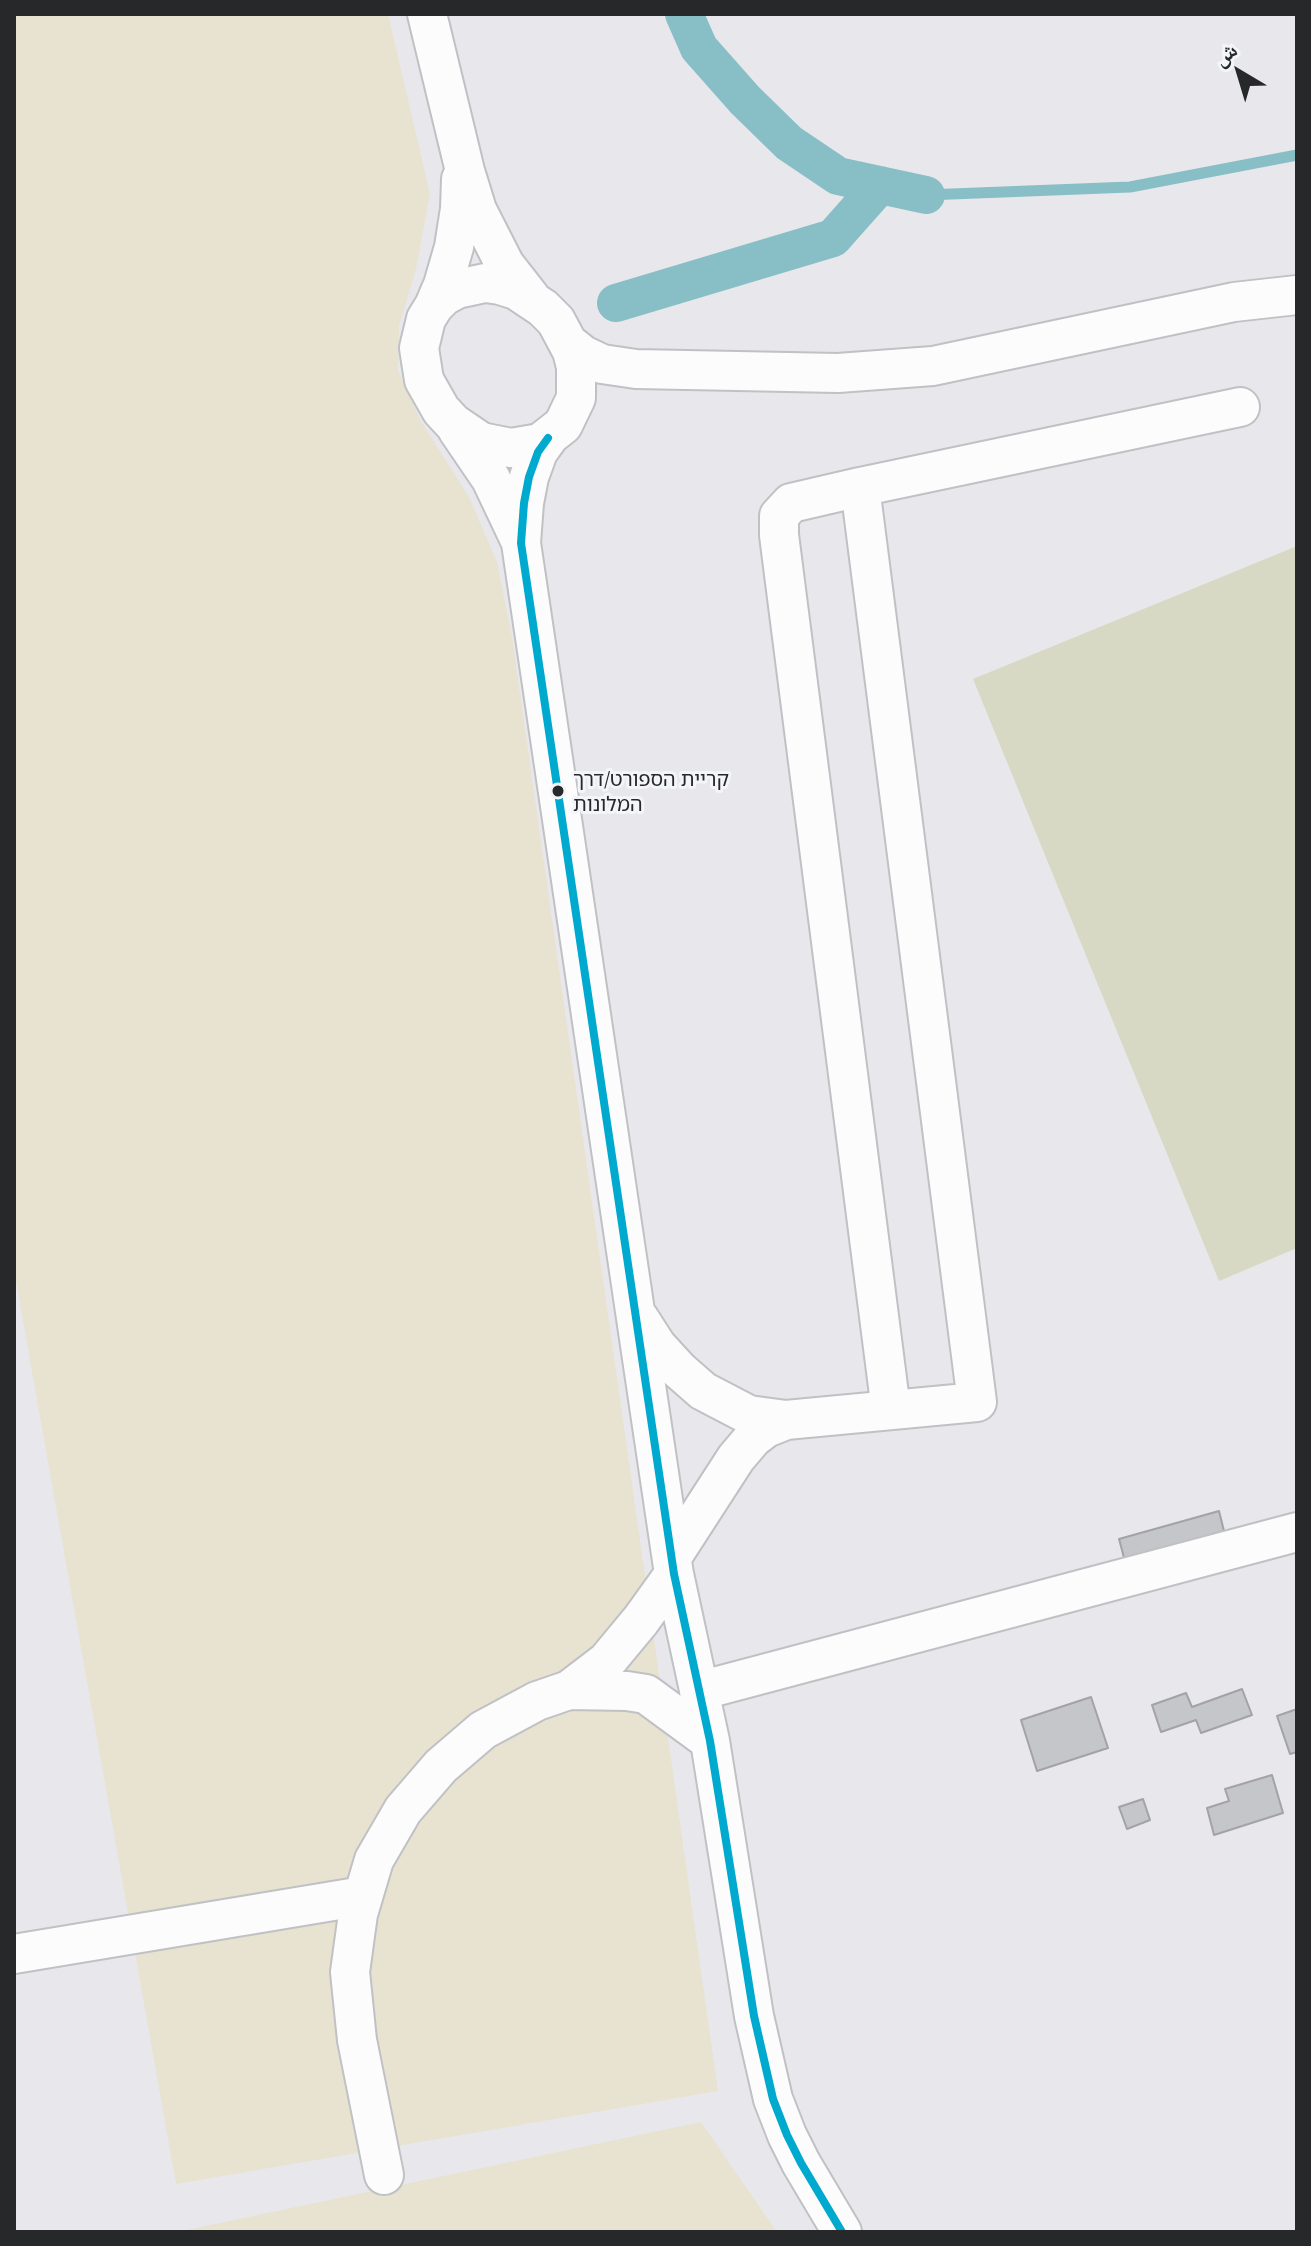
<!DOCTYPE html>
<html>
<head>
<meta charset="utf-8">
<style>
	body { margin:0 }
	#map { position:relative; width:1311px; height:2246px; overflow:hidden; background:#e8e8ec; font-family:"Noto Serif","Noto Naskh Arabic",serif }
	canvas { display:block }
	.frame { position:absolute; inset:0; border:16px solid #27282a; pointer-events:none }
	.north { position:absolute; left:1199px; top:32px; width:80px; height:80px; -webkit-text-stroke:6px #f3f5fb; paint-order:stroke; rotate:322deg; font-size:22px; font-weight:700; line-height:32px; text-align:center; color:#27282a }
	.north::after { content:''; display:block; margin:auto; width:28px; height:36px; background:#27282a; clip-path:polygon(50% 0,100% 100%,50% 72%,0 100%) }
</style>
</head>
<body>
<div id="map">
<canvas width="1311" height="2246"></canvas>
<div class="frame"></div>
<div class="north">ش</div>
</div>
<script>
const context = document.querySelector('canvas').getContext('2d');
context.lineJoin = 'round';
function paint(path, color) {
  context.fillStyle = color;
  context.fill(path, 'evenodd');
}
function poly(rows) {
  const path = new Path2D();
  for (const r of rows) {
    path.moveTo(r[0], r[1]);
    for (let i = 2; i < r.length; i += 2) path.lineTo(r[i], r[i + 1]);
  }
  return path;
}
function stroke(path, color, width, dash) {
  context.strokeStyle = color;
  context.lineWidth = width;
  context.lineCap = dash ? 'butt' : 'round';
  context.setLineDash(dash || []);
  context.stroke(path);
}
function label(font, color, halo, rows, align = 'center') {
  context.font = font + ' "Noto Serif","Noto Sans Hebrew",serif';
  context.lineWidth = 6;
  context.setLineDash([]);
  context.textBaseline = 'middle';
  context.strokeStyle = halo;
  context.fillStyle = color;
  for (const [text, x, y, turn = 0] of rows) {
    context.save();
    context.translate(x, y);
    context.rotate((+turn || 0) * Math.PI / 180);
    context.textAlign = isNaN(turn) ? turn : align;
    if (halo) context.strokeText(text, 0, 0);
    context.fillText(text, 0, 0);
    context.restore();
  }
}
const green = poly([
	[1297,546,1297,1248,1219,1281,973,679]
]);
const sand = poly([
	[14,14,388,14,430,194,416,269,399,326,398,370,421,421,469,497,497,562,512,637,718,2091,176,2184,14,1270],
	[701,2122,777,2232,177,2232]
]);
const stream = poly([
	[926,195,1130,187,1297,155]
]);
const canal = poly([
	[684,14,699,48,745,100,789,143,838,176,926,195],
	[616,303,833,238,880,185]
]);
const building = poly([
	[1219,1511,1224,1531,1210,1535,1211,1541,1126,1565,1119,1539,1219,1511],
	[1242,1689,1252,1715,1201,1733,1196,1720,1161,1732,1152,1705,1186,1693,1192,1707,1242,1689],
	[1091,1697,1108,1748,1037,1771,1021,1720,1091,1697],
	[1297,1709,1297,1752,1290,1754,1277,1716,1297,1709],
	[1272,1775,1283,1813,1214,1835,1207,1808,1229,1801,1225,1789,1272,1775],
	[1143,1799,1150,1820,1127,1829,1119,1807,1143,1799]
]);
const minor = poly([
	[427,14,465,171,477,210,505,265,530,297],
	[485,283,500,285,516,290,543,308,556,321,572,351,576,367,576,398,563,425,540,443,511,448,481,442,453,423,441,410,424,380,419,348,426,319,434,306,444,296,457,289,485,283],
	[434,306,443,285,454,247,460,209,461,179],
	[568,343,583,355,602,364,636,369,838,373,933,366,1234,302,1297,295],
	[457,429,491,479,519,538],
	[548,438,538,452,529,477,524,503,521,543,674,1574,710,1741,754,2016,773,2099,787,2135,801,2163,842,2232],
	[860,487,791,503,779,516,779,535,891,1410],
	[639,1318,657,1346,679,1370,703,1391,749,1415,786,1420,977,1402,860,487,1240,407],
	[672,1557,736,1458,753,1438,766,1428,786,1420],
	[569,1690,627,1691,646,1694,710,1741],
	[699,1691,1297,1532],
	[14,1954,363,1896],
	[384,2175,357,2040,350,1972,358,1914,374,1860,403,1810,441,1766,483,1730,537,1701,569,1690,607,1661,641,1620,674,1574]
]);
const bus1 = poly([
	[548,438,538,452,529,477,524,503,521,543,674,1574,710,1741,754,2016,773,2099,787,2135,801,2163,842,2232]
]);
const markers = [
	[558,791,7,"#27282a"]
];
const busNames = [
	["קריית הספורט/דרך",573,780],
	["המלונות",573,805]
];
paint(green, '#d7d9c4');
paint(sand, '#e8e2d0');
stroke(stream, '#88bfc6', 11);
stroke(canal, '#88bfc6', 38);
paint(building, '#c5c6c9');
stroke(building, '#a3a3a6', 2);
stroke(minor, '#c0c1c4', 42);
stroke(minor, '#fcfcfc', 38);
stroke(bus1, '#00a9ce', 8);
for (const [x, y, r, color] of markers) {
  const dot = new Path2D();
  dot.arc(x, y, r, 0, 2 * Math.PI);
  context.fillStyle = color;
  context.fill(dot);
  stroke(dot, '#f3f5fb', 3);
}
label('20px', '#27282a', '#f3f5fb', busNames, 'left');
</script>
</body>
</html>
